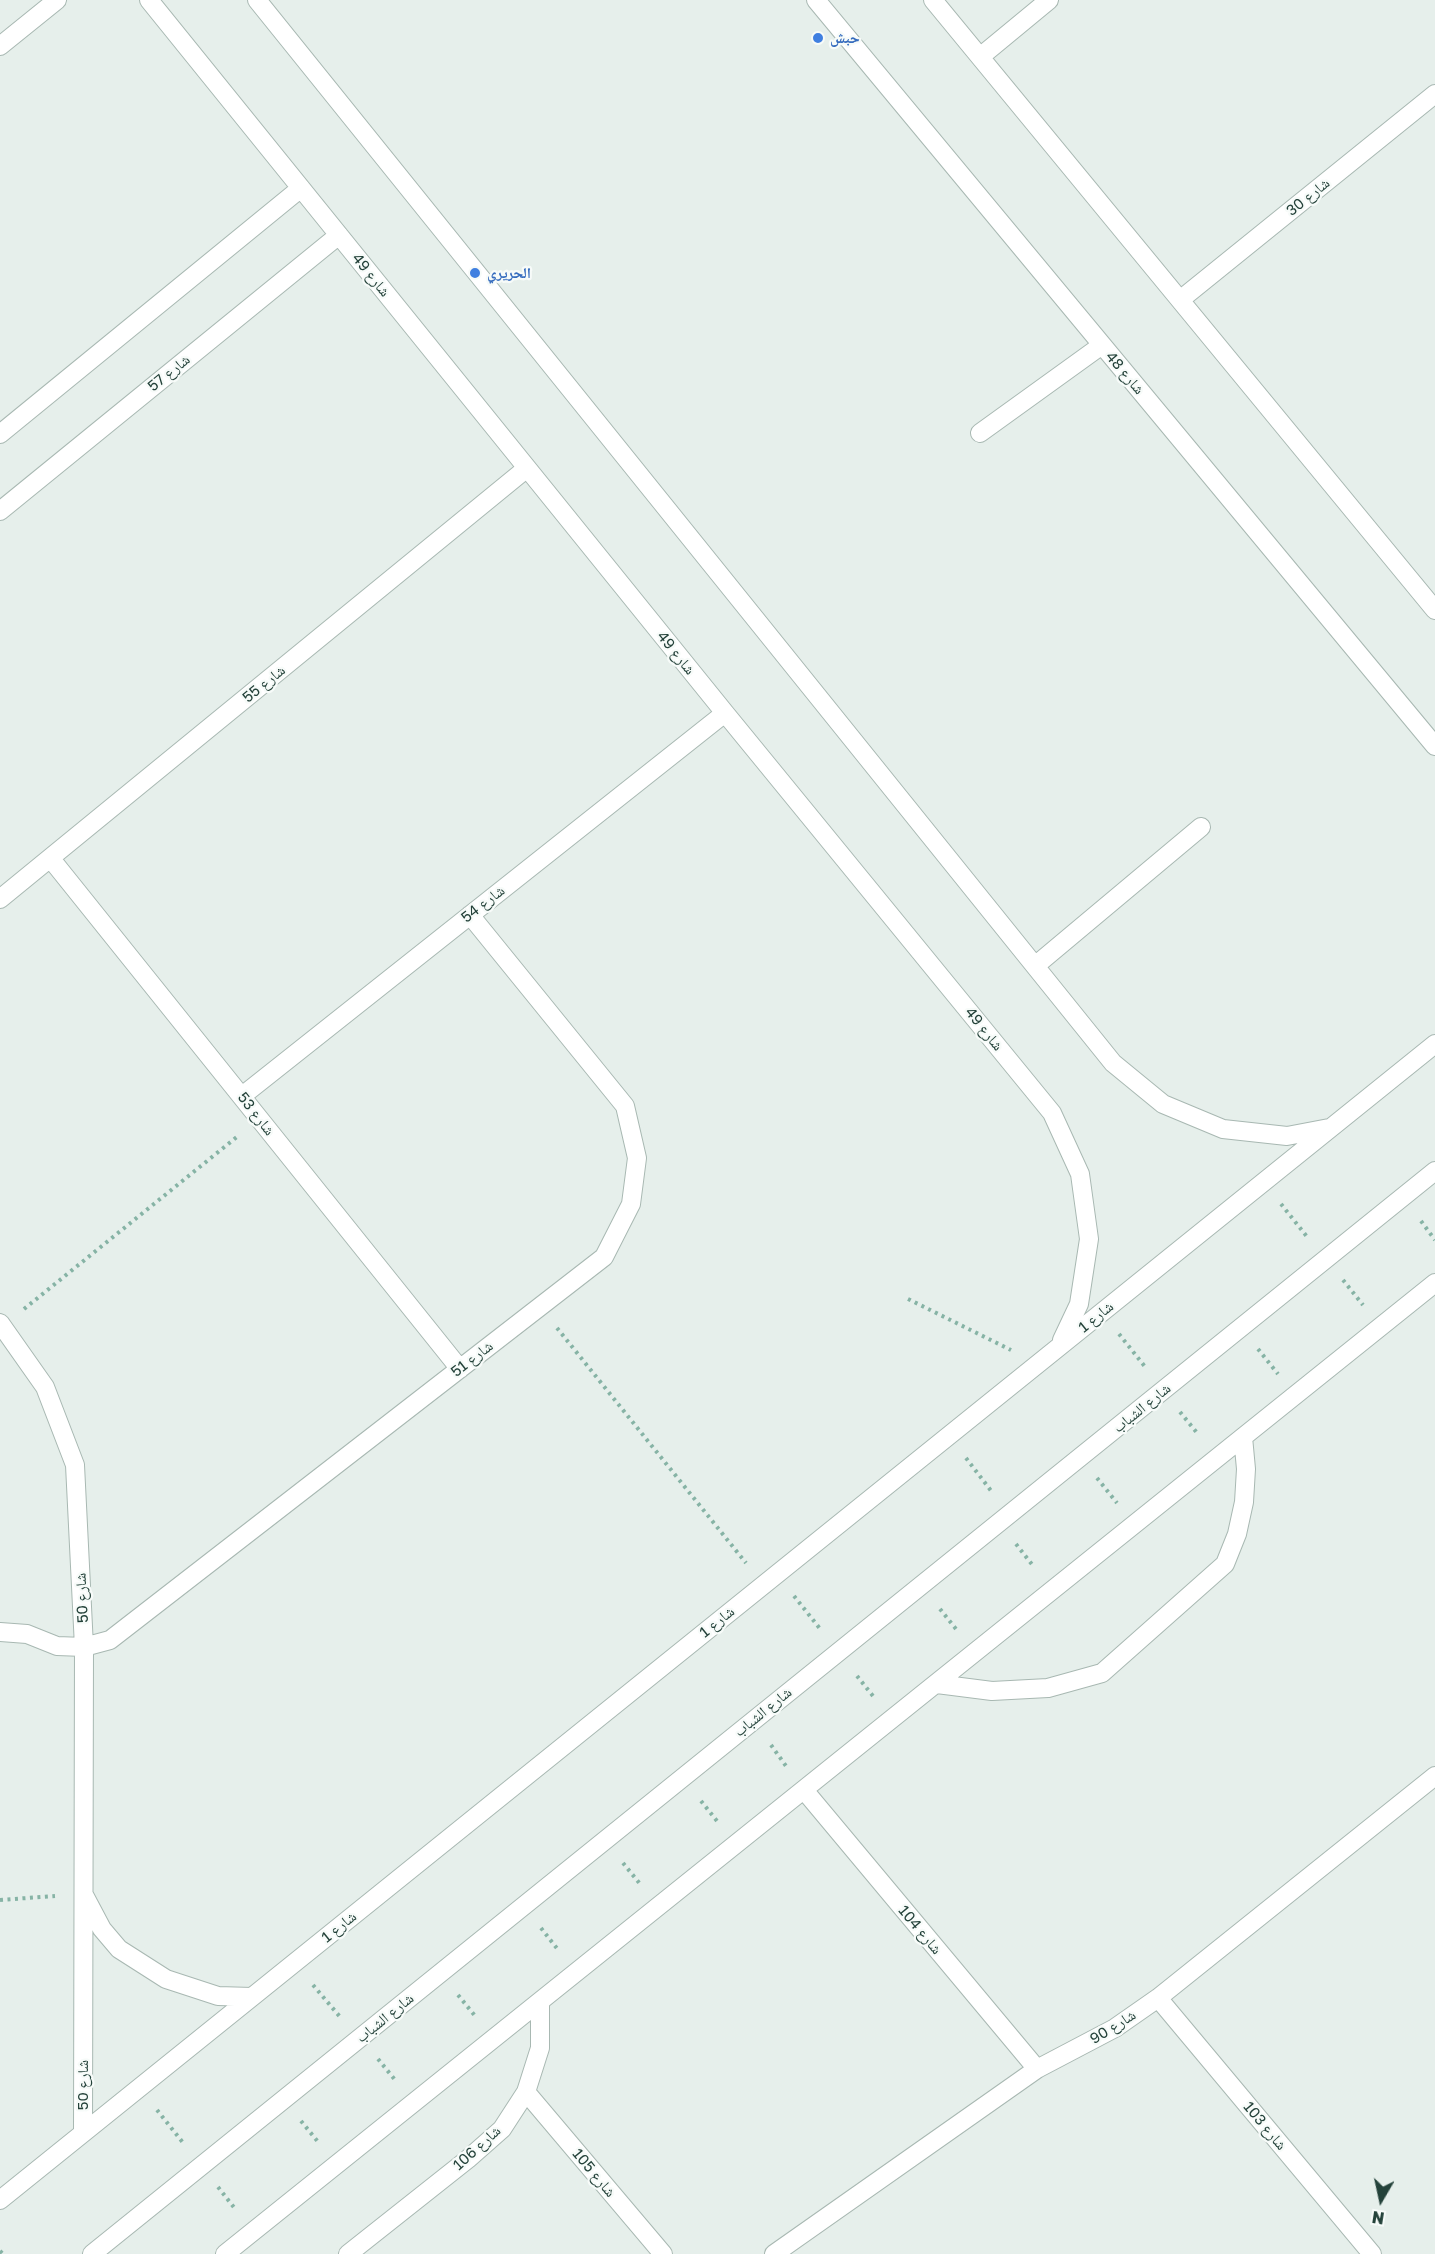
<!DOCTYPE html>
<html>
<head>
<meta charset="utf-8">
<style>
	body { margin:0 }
	#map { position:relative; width:1435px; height:2254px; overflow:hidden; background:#e6efeb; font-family:"Golos Text",sans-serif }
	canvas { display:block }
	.north { position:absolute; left:1351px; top:2170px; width:60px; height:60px; -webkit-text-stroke:4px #f7fbf9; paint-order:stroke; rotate:189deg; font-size:16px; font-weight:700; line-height:24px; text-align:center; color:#24423a }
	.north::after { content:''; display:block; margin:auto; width:21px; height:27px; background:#24423a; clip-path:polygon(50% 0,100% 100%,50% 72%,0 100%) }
</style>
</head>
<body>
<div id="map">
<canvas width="1435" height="2254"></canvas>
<div class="north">N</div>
</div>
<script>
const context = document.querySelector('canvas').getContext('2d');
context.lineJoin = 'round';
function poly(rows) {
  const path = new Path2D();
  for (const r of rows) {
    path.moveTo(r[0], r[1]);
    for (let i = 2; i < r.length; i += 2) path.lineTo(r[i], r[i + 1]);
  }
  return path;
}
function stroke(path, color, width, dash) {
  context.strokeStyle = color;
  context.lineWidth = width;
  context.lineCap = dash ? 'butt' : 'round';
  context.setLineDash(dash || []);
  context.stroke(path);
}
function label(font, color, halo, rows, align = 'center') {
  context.font = font + ' "Golos Text","Noto Naskh Arabic",sans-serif';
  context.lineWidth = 4.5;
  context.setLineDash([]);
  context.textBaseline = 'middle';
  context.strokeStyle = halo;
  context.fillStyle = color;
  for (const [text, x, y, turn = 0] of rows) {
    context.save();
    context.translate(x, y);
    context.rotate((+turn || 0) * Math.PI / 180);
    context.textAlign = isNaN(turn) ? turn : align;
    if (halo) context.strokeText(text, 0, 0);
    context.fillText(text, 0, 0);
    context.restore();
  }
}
const path = poly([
	[1281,1204,1308,1238],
	[1421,1221,1435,1240],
	[1343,1280,1363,1305],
	[908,1299,1011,1350],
	[24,1309,238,1136],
	[557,1328,746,1563],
	[1119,1334,1146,1368],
	[1258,1349,1278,1374],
	[1180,1412,1198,1434],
	[966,1458,992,1492],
	[1097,1478,1117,1503],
	[1016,1544,1034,1567],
	[794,1596,821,1630],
	[940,1609,956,1629],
	[857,1676,873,1696],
	[771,1745,786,1766],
	[701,1801,717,1821],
	[623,1863,641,1885],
	[0,1900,55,1896],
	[541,1928,559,1951],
	[313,1985,341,2018],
	[458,1995,476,2017],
	[378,2059,396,2081],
	[157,2110,184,2144],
	[301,2121,319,2143],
	[218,2187,236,2210],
	[0,2251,3,2254]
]);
const minor = poly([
	[149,0,725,713,1052,1113,1080,1174,1089,1239,1079,1304,1062,1340],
	[257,0,1113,1063,1163,1104,1223,1129,1287,1136,1329,1128],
	[816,0,1435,746],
	[933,0,1435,610],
	[0,46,57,0],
	[980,57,1049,0],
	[1180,300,1435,94],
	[980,433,1102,345],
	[0,434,301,188],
	[0,511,339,235],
	[51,859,460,1369],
	[0,899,527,468],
	[1035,966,1201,827],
	[242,1096,725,713],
	[0,1323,45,1387,75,1465,84,1647,83,2133],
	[0,1632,27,1634,57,1646,84,1647,110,1640,604,1257,631,1204,637,1158,625,1106,470,915],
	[937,1684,992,1691,1048,1688,1102,1673,1225,1564,1237,1534,1244,1502,1246,1469,1243,1437],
	[804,1790,1037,2069],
	[84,1895,102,1929,119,1949,166,1979,218,1996,252,1997],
	[1158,1998,1372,2254],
	[526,2092,663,2254],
	[0,2200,1435,1044],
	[92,2254,1435,1171],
	[225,2254,1435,1283],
	[348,2254,468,2159,502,2129,526,2092,540,2048,540,2002],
	[774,2254,1037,2069,1115,2028,1158,1998,1435,1776]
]);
const markers = [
	[818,38,6,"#3f7fe0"],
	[475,273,6,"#3f7fe0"]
];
const shopNames = [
	["حبش",830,38],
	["الحريري",487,273]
];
const streetNames = [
	["شارع 30",1308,197,-39],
	["شارع 49",371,275,51],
	["شارع 57",169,373,-39],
	["شارع 48",1125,373,50],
	["شارع 49",676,653,51],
	["شارع 55",264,684,-39],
	["شارع 54",483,904,-38],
	["شارع 49",984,1029,51],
	["شارع 53",256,1114,52],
	["شارع 1",1096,1317,-39],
	["شارع 51",472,1359,-38],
	["شارع الشباب",1142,1408,-39],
	["شارع 50",82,1598,-93],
	["شارع 1",717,1622,-39],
	["شارع الشباب",763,1712,-39],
	["شارع 1",339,1927,-39],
	["شارع 104",920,1930,50],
	["شارع الشباب",385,2018,-39],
	["شارع 90",1113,2027,-32],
	["شارع 50",83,2085,-90],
	["شارع 103",1265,2126,50],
	["شارع 106",477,2148,-42],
	["شارع 105",594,2173,50]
];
stroke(minor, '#a8b8b2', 20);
stroke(path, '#86b3a5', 4, [3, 4.5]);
stroke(minor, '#fff', 18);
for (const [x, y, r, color] of markers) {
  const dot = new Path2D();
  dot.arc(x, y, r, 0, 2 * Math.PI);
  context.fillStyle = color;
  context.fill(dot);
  stroke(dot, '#f7fbf9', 2);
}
label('bold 15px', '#366cbe', '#f7fbf9', shopNames, 'left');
label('15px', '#24423a', '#f7fbf9', streetNames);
</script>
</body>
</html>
